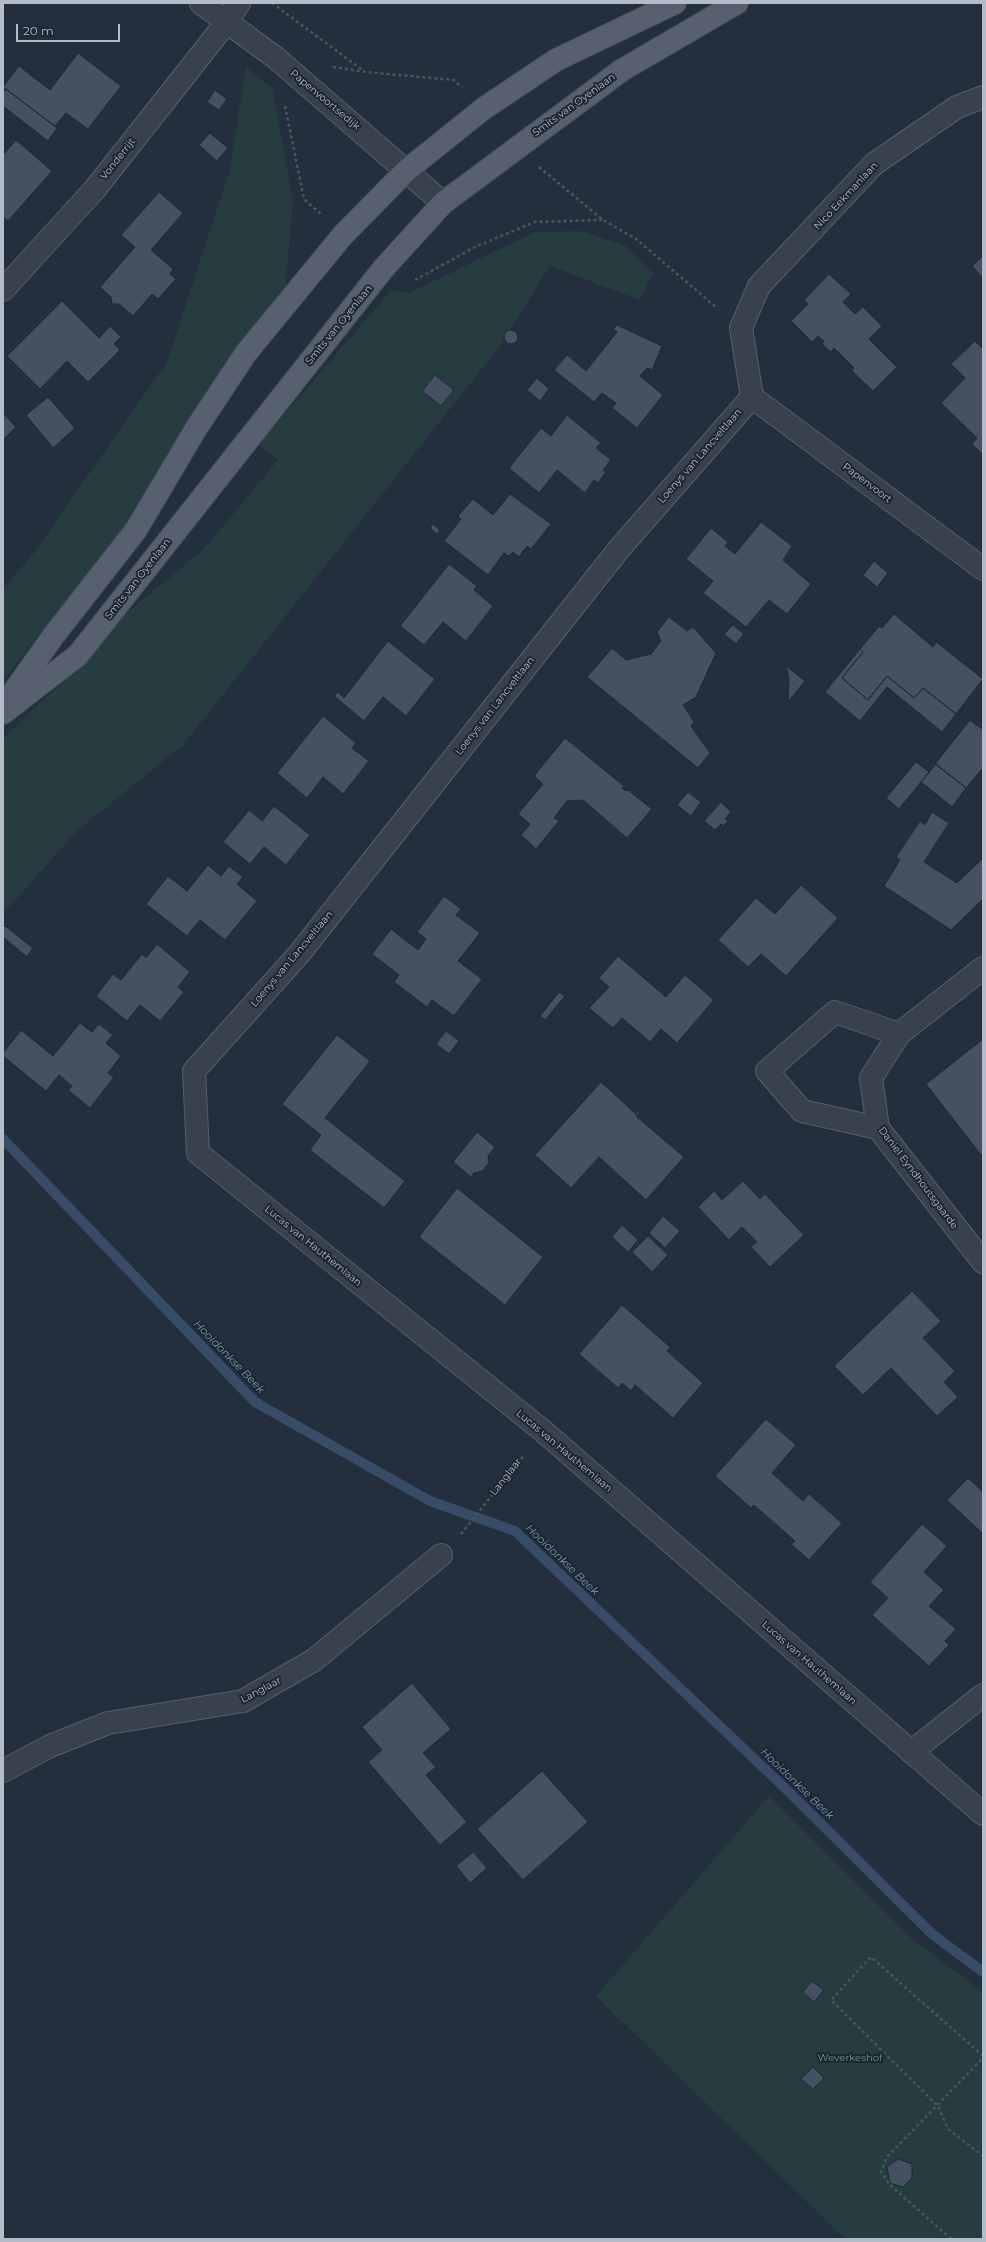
<!DOCTYPE html>
<html>
<head>
<meta charset="utf-8">
<style>
	body { margin:0 }
	#map { position:relative; width:986px; height:2242px; overflow:hidden; background:#242f3e; font-family:Montserrat,sans-serif }
	canvas { display:block }
	.frame { position:absolute; inset:0; border:4px solid #b4bcc9; pointer-events:none }
	.scale { position:absolute; left:16px; top:24px; width:104px; height:18px; box-sizing:border-box; border:2px solid #b4bcc9; border-top:0; padding-left:5px; font-size:12px; line-height:14px; white-space:nowrap; color:#b4bcc9; -webkit-text-stroke:3px #1d2633; paint-order:stroke }
</style>
</head>
<body>
<div id="map">
<canvas width="986" height="2242"></canvas>
<div class="frame"></div>
<div class="scale">20 m</div>
</div>
<script>
const context = document.querySelector('canvas').getContext('2d');
context.lineJoin = 'round';
function paint(path, color) {
  context.fillStyle = color;
  context.fill(path, 'evenodd');
}
function poly(rows) {
  const path = new Path2D();
  for (const r of rows) {
    if (r.length === 3) {
      path.moveTo(r[0] + r[2], r[1]);
      path.arc(r[0], r[1], r[2], 0, 2 * Math.PI);
      continue;
    }
    path.moveTo(r[0], r[1]);
    for (let i = 2; i < r.length; i += 2) path.lineTo(r[i], r[i + 1]);
  }
  return path;
}
function stroke(path, color, width, dash) {
  context.strokeStyle = color;
  context.lineWidth = width;
  context.lineCap = dash ? 'butt' : 'round';
  context.setLineDash(dash || []);
  context.stroke(path);
}
function label(font, color, halo, rows, align = 'center') {
  context.font = font + ' Montserrat,sans-serif';
  context.lineWidth = 4;
  context.setLineDash([]);
  context.textBaseline = 'middle';
  context.strokeStyle = halo;
  context.fillStyle = color;
  for (const [text, x, y, turn = 0] of rows) {
    context.save();
    context.translate(x, y);
    context.rotate((+turn || 0) * Math.PI / 180);
    context.textAlign = isNaN(turn) ? turn : align;
    if (halo) context.strokeText(text, 0, 0);
    context.fillText(text, 0, 0);
    context.restore();
  }
}
const green = poly([
	[246,67,273,89,293,203,285,291,252,328,186,422,127,523,3,681,3,589,33,554,167,362,229,172],
	[580,231,626,246,653,273,640,300,550,266,500,346,183,745,78,830,3,914,3,739,64,680,118,620,204,549,278,460,259,444,391,290,409,293,535,232],
	[769,1796,913,1940,983,1992,983,2239,845,2239,596,1996]
]);
const stream = poly([
	[3,1139,255,1402,430,1501,515,1531,787,1790,932,1934,983,1972]
]);
const building = poly([
	[78,53,121,86,88,129,66,113,55,126,3,87,19,66,50,90,78,53],
	[6,89,57,128,48,141,3,106,3,93,6,89],
	[215,90,227,99,219,110,207,102,215,90],
	[210,133,228,148,217,161,199,145,210,133],
	[16,140,52,171,8,221,3,217,3,155,16,140],
	[159,192,183,213,151,250,173,269,170,274,176,279,158,299,152,294,133,316,119,304,112,304,111,297,100,287,135,247,121,235,159,192],
	[983,256,983,278,972,266,983,256],
	[829,274,851,294,843,302,855,314,863,307,882,326,869,339,897,367,873,391,852,371,854,368,834,348,831,352,822,344,824,341,818,336,812,342,791,321,808,304,804,300,829,274],
	[62,301,99,338,110,326,121,337,114,344,120,350,88,382,67,361,40,389,7,356,62,301],
	[617,325,662,346,652,370,647,368,640,376,663,395,637,428,612,408,616,403,602,393,594,402,554,370,567,355,586,371,617,332,613,329,617,325],
	[511,337,7],
	[975,341,983,349,983,455,972,444,977,438,941,403,965,378,951,364,975,341],
	[435,375,454,390,441,406,422,391,435,375],
	[537,378,549,389,540,401,527,390,537,378],
	[48,397,75,428,53,448,26,415,48,397],
	[3,413,16,427,3,440,3,413],
	[567,415,601,443,596,448,611,460,603,470,606,472,598,483,594,480,585,493,557,470,539,493,509,468,541,428,551,436,567,415],
	[510,494,551,524,531,549,527,546,519,557,513,552,509,556,504,553,488,575,444,541,461,519,458,516,473,499,493,515,510,494],
	[761,522,792,546,783,560,811,584,787,614,769,600,746,627,703,593,713,581,686,559,711,528,728,542,725,546,735,554,761,522],
	[433,524,440,530,437,534,430,528,433,524],
	[874,561,888,573,877,587,863,575,874,561],
	[449,564,477,586,474,590,493,606,466,641,443,622,424,645,400,626,449,564],
	[894,614,933,647,936,643,935,641,983,679,956,714,923,688,914,698,887,676,868,700,842,678,863,652,860,649,879,626,882,628,894,614],
	[669,617,687,631,693,627,716,653,696,697,683,705,694,722,691,726,710,753,698,768,587,677,612,648,626,660,651,654,661,641,657,632,669,617],
	[733,625,744,634,736,644,724,634,733,625],
	[388,641,435,679,406,716,383,697,364,721,334,696,338,692,344,698,388,641],
	[860,649,863,652,842,678,868,700,887,676,914,698,923,688,956,714,942,732,887,687,860,721,825,692,860,649],
	[786,666,805,681,788,702,789,679,786,666],
	[323,716,356,743,352,748,369,761,343,794,323,777,307,798,277,773,323,716],
	[970,720,982,729,983,728,983,768,966,788,935,764,970,720],
	[565,738,624,786,622,788,626,791,628,790,652,809,627,838,583,800,567,801,554,818,559,821,536,849,521,835,530,824,518,814,543,784,534,776,565,738],
	[916,762,929,772,899,809,886,798,916,762],
	[936,764,966,788,952,807,921,782,936,764],
	[688,792,701,802,691,816,677,805,688,792],
	[721,802,731,812,725,819,728,821,723,826,721,824,715,830,704,821,721,802],
	[274,806,310,835,286,865,264,847,250,864,223,842,249,810,262,821,274,806],
	[932,812,949,823,924,862,957,883,983,858,983,899,951,930,884,886,900,860,896,857,920,821,925,825,932,812],
	[208,865,221,876,229,866,243,877,237,884,257,901,225,940,200,920,187,936,146,904,168,876,187,891,208,865],
	[801,885,838,918,786,976,761,954,748,967,718,940,756,898,775,914,801,885],
	[444,896,461,909,456,915,480,933,458,961,482,979,454,1016,432,1000,427,1007,394,982,399,975,372,954,391,929,418,950,426,939,417,932,444,896],
	[5,926,33,948,27,957,3,937,3,928,5,926],
	[157,944,190,972,178,987,184,992,160,1021,140,1005,127,1021,96,996,113,974,121,980,142,954,146,958,157,944],
	[618,956,666,997,685,975,714,1000,677,1043,661,1029,650,1042,622,1018,613,1028,589,1008,609,987,599,978,618,956],
	[559,992,565,996,545,1020,540,1016,559,992],
	[80,1023,92,1032,99,1024,113,1035,106,1043,121,1056,108,1073,114,1077,90,1108,68,1090,72,1086,59,1075,46,1091,3,1056,3,1053,21,1030,53,1056,80,1023],
	[446,1031,459,1041,449,1054,436,1044,446,1031],
	[337,1035,370,1061,325,1118,405,1181,384,1208,310,1150,321,1135,282,1104,337,1035],
	[983,1039,983,1153,981,1155,926,1084,983,1039],
	[601,1082,636,1114,638,1111,640,1113,636,1116,684,1157,646,1200,599,1157,571,1188,535,1155,601,1082],
	[477,1132,495,1147,488,1156,489,1163,482,1171,474,1173,471,1177,453,1162,477,1132],
	[743,1181,760,1199,765,1194,804,1235,770,1267,751,1247,757,1242,742,1227,729,1240,698,1207,714,1191,722,1200,743,1181],
	[457,1188,543,1257,505,1305,419,1237,457,1188],
	[663,1216,680,1231,665,1248,649,1233,663,1216],
	[622,1225,638,1240,628,1252,612,1237,622,1225],
	[648,1236,668,1255,652,1272,632,1252,648,1236],
	[912,1291,941,1321,923,1338,955,1371,944,1382,958,1397,937,1416,891,1368,863,1395,834,1366,912,1291],
	[622,1305,670,1347,667,1351,703,1383,673,1418,635,1385,631,1391,622,1383,618,1388,579,1354,622,1305],
	[766,1419,796,1445,772,1473,803,1501,809,1494,842,1523,809,1560,791,1544,795,1541,754,1505,751,1508,715,1476,766,1419],
	[968,1478,983,1492,983,1534,947,1500,968,1478],
	[922,1524,947,1546,924,1572,944,1590,929,1606,956,1629,945,1641,949,1645,929,1666,872,1615,888,1598,870,1582,922,1524],
	[412,1683,451,1729,423,1753,436,1767,426,1775,467,1822,440,1845,368,1762,382,1750,362,1727,412,1683],
	[542,1771,588,1822,523,1880,477,1829,542,1771],
	[473,1852,487,1868,470,1883,456,1866,473,1852],
	[812,1981,824,1990,814,2002,803,1992,812,1981],
	[813,2067,824,2078,813,2089,801,2079,813,2067],
	[898,2159,912,2164,912,2178,903,2187,890,2183,887,2167,898,2159]
]);
const path = poly([
	[272,3,365,72],
	[333,67,365,72,454,80,462,88],
	[285,106,304,199,322,215],
	[539,167,603,220,636,239,717,308],
	[415,280,477,246,535,222,603,220],
	[461,1534,525,1454],
	[983,2056,871,1957,831,2000,938,2106,948,2129,983,2156],
	[951,2239,890,2185,881,2172,887,2157,983,2058]
]);
const minor = poly([
	[201,3,276,58,443,203],
	[3,290,95,189,226,23,239,3],
	[752,397,619,549,299,954,194,1071,198,1153,543,1431,983,1814],
	[752,397,741,328,759,286,874,164,957,107,983,97],
	[752,397,983,569],
	[983,968,899,1034,871,1078,878,1128,983,1262],
	[878,1128,802,1111,767,1071,835,1012,899,1034],
	[911,1752,983,1695],
	[3,1771,50,1746,108,1723,243,1701,314,1660,441,1555]
]);
const major = poly([
	[7,701,54,635,136,530,197,427,246,353,343,235,407,170,483,109,556,60,675,3],
	[3,713,78,655,383,269,443,203,622,70,737,3]
]);
const streetNames = [
	["Papenvoortsedijk",325,100,40],
	["Smits van Oyenlaan",574,105,-36],
	["Vonderrijt",118,159,-52],
	["Nico Eekmanlaan",846,196,-47],
	["Smits van Oyenlaan",339,325,-51],
	["Loenys van Lancveltlaan",700,456,-49],
	["Papenvoort",867,483,37],
	["Smits van Oyenlaan",138,579,-52],
	["Loenys van Lancveltlaan",495,706,-52],
	["Loenys van Lancveltlaan",292,959,-50],
	["Daniel Eyndhoutsgaarde",918,1178,53],
	["Lucas van Hauthemlaan",313,1246,39],
	["Lucas van Hauthemlaan",564,1451,40],
	["Langlaar",506,1477,-52],
	["Lucas van Hauthemlaan",809,1663,41],
	["Langlaar",261,1690,-28]
];
const parkNames = [
	["Weverkeshof",850,2058]
];
const waterNames = [
	["Hooidonkse Beek",229,1357,46],
	["Hooidonkse Beek",562,1560,44],
	["Hooidonkse Beek",797,1784,44]
];
paint(green, '#263c3f');
stroke(stream, '#394c67', 10);
paint(building, '#455162');
stroke(building, '#1f2835', 1);
stroke(minor, '#565f6c', 24);
stroke(major, '#414a57', 24);
stroke(path, '#44595c', 2.5, [3, 3]);
stroke(minor, '#38414e', 22);
stroke(major, '#56606e', 22);
label('10px', '#b4bcc9', '#1d2633', streetNames);
label('10px', '#6b9a76', '#1d2633', parkNames);
label('italic 11px', '#7c92b1', '#1d2633', waterNames);
</script>
</body>
</html>
